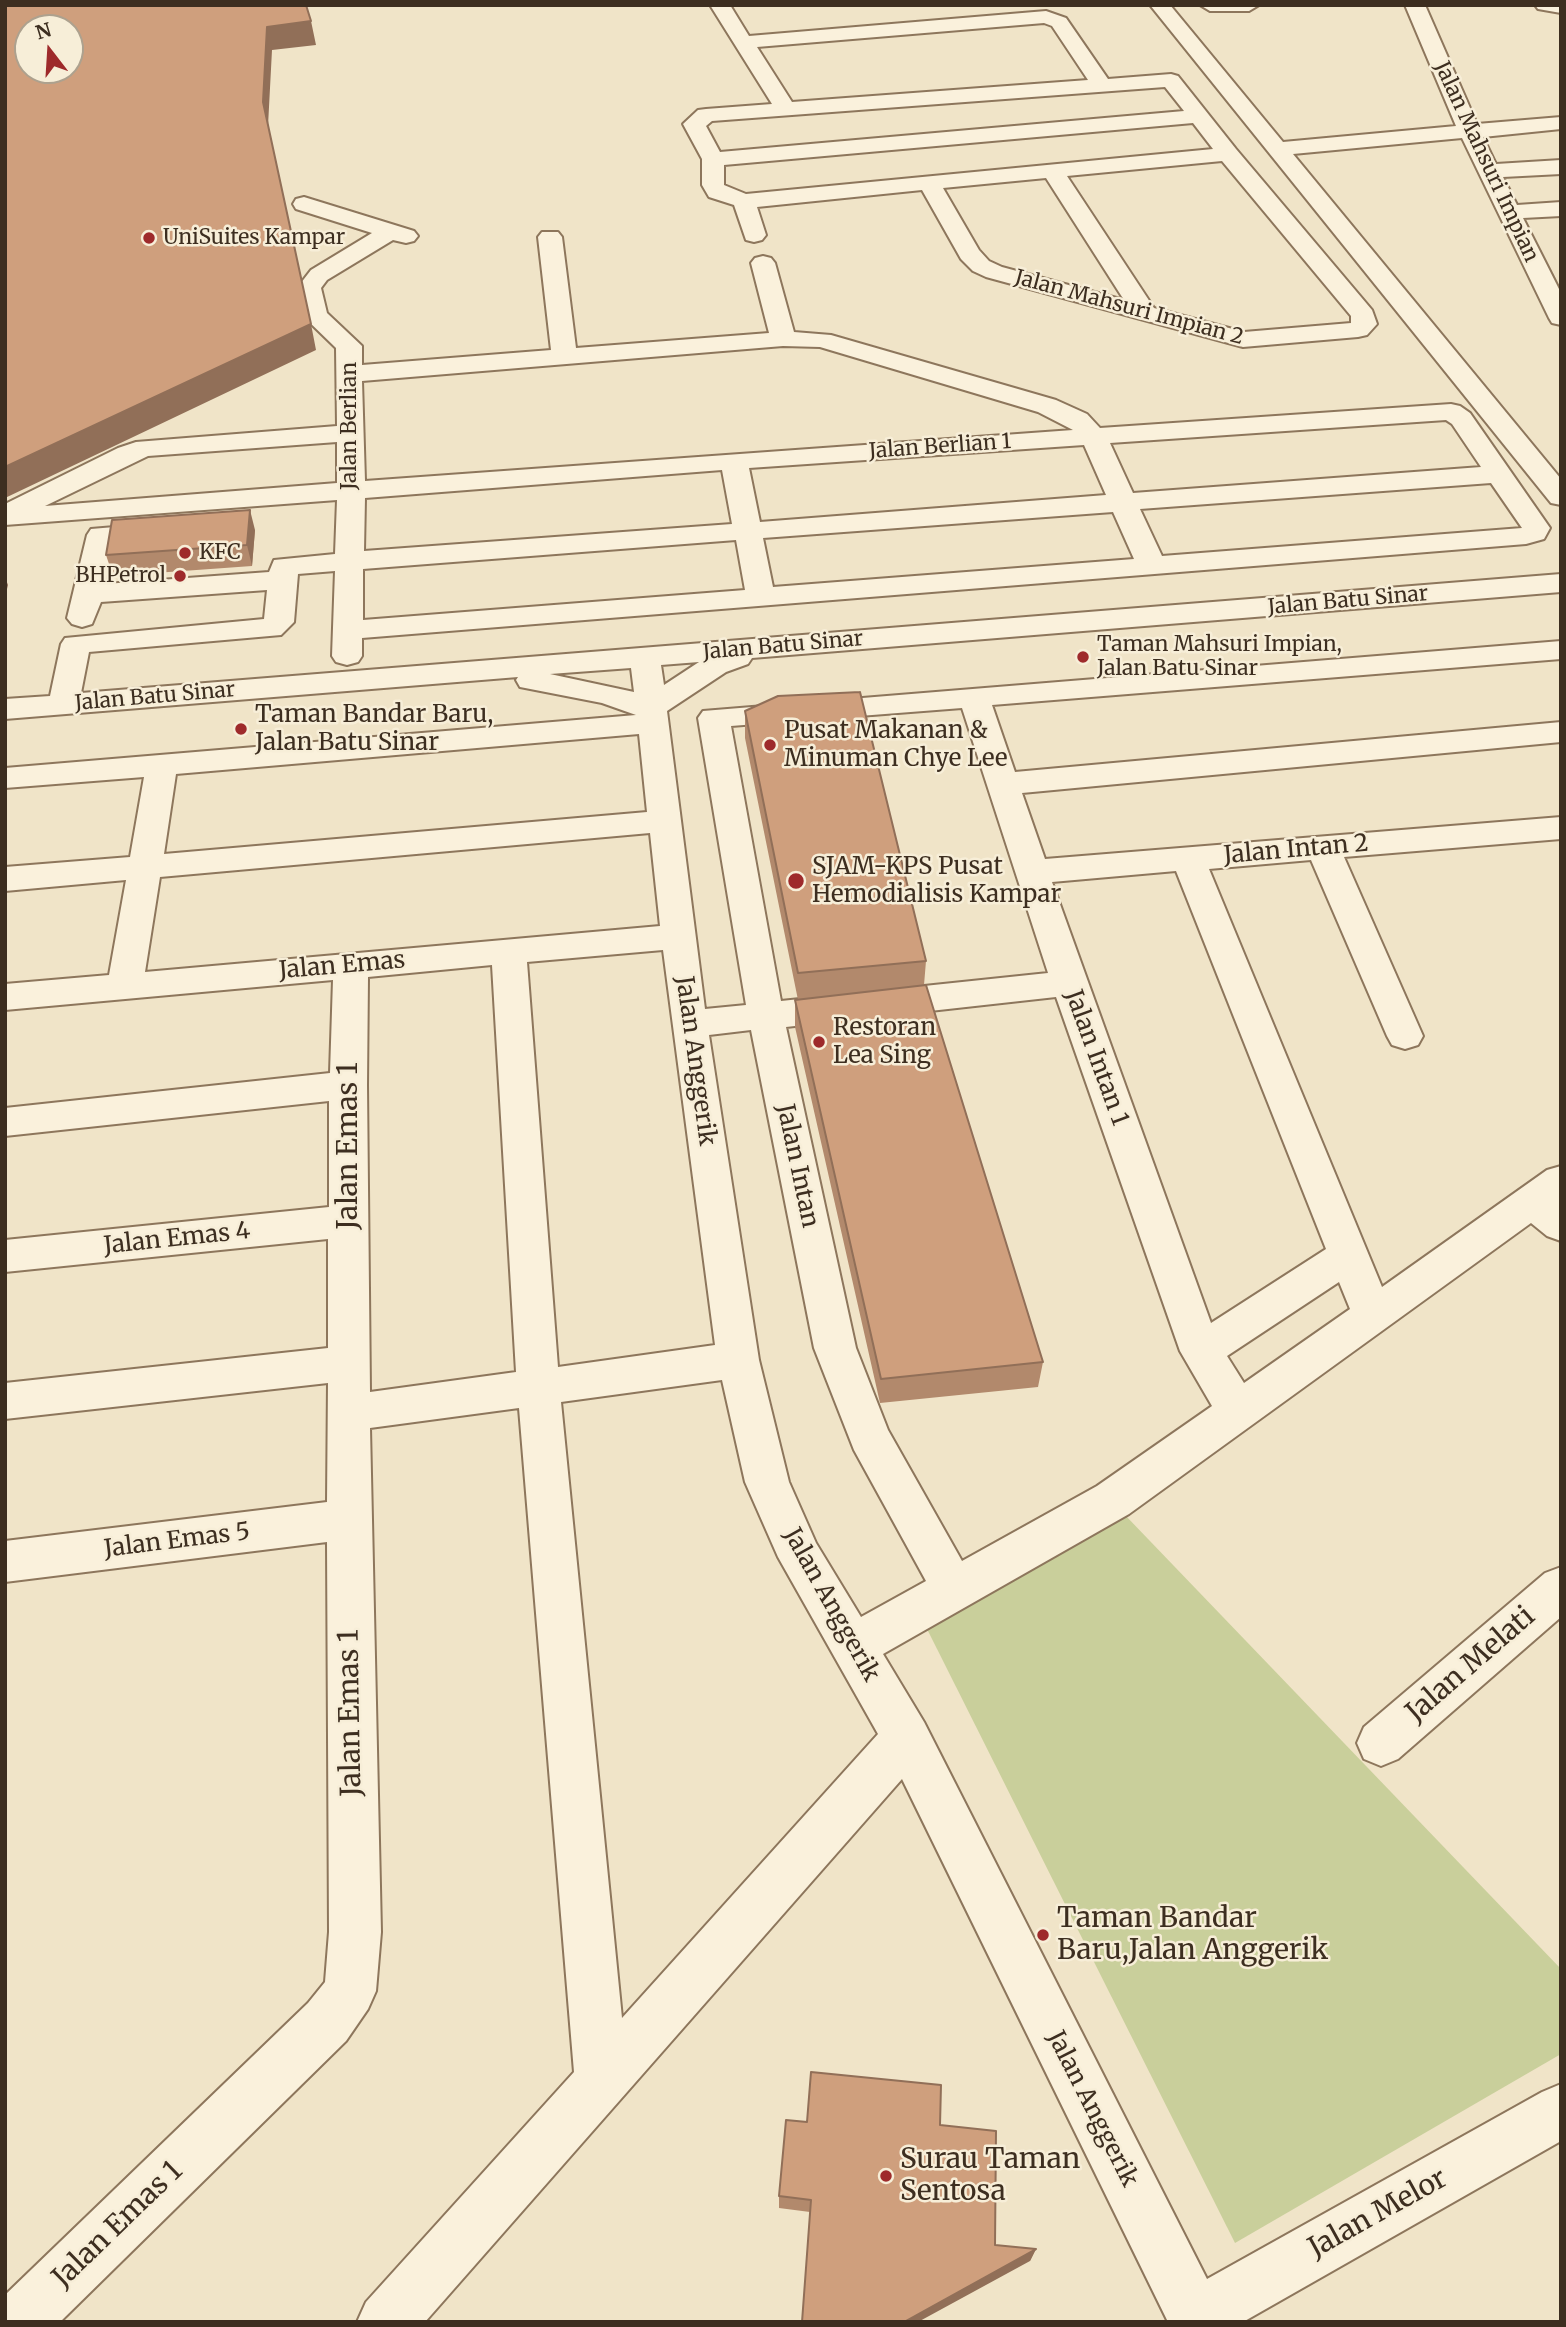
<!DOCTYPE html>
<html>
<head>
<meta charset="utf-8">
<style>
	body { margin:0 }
	#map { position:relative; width:1566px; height:2327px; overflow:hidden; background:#f0e4c8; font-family:Merriweather,serif }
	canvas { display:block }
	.frame { position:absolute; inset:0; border:7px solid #3d2e20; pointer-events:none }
	.north { position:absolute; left:14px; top:14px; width:70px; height:70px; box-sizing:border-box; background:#f7eed8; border:2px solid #ada18e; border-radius:50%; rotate:343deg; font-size:19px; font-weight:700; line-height:28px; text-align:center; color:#3d2e20 }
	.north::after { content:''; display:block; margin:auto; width:24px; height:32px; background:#9e2a2b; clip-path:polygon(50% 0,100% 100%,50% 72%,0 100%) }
</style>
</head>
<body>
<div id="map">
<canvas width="1566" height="2327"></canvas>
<div class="frame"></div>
<div class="north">N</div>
</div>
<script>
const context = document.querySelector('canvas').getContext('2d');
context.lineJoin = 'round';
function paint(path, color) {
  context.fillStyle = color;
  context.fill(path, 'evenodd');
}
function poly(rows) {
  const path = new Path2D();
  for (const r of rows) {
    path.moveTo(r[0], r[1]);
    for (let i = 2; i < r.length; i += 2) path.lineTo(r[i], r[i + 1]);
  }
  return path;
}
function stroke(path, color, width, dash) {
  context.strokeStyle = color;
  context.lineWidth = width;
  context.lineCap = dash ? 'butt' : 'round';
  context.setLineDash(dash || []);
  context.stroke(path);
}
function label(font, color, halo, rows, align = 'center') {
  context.font = font + ' Merriweather,serif';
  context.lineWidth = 5;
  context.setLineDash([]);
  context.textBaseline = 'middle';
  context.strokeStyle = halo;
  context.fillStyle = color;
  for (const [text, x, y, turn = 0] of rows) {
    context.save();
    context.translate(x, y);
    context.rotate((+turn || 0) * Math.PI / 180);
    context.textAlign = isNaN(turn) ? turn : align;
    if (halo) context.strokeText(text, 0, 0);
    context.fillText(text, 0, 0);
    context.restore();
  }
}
const green = poly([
	[1125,1515,1561,1969,1561,2054,1235,2243,927,1629]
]);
const minor = poly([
	[710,5,730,5,749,36,1046,11,1066,18,1108,79,1171,74,1178,76,1236,149,1372,310,1377,324,1367,335,1358,337,1243,347,986,277,973,271,961,259,922,190,757,207,766,235,762,240,754,242,746,240,734,205,709,197,702,185,702,159,683,124,698,110,706,109,772,104,710,5],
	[1044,23,1052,26,1088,80,792,102,757,47,1044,23],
	[1165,87,1184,111,720,152,706,126,712,121,1165,87],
	[1193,123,1213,149,746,194,724,185,724,165,1193,123],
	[1222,161,1351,316,1351,323,1244,332,1154,308,1067,176,1222,161],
	[1046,178,1124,300,1002,267,989,261,979,250,943,188,1046,178],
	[1150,5,1170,5,1283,142,1456,126,1405,5,1425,5,1477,124,1561,117,1561,129,1483,137,1496,164,1561,160,1561,174,1503,177,1517,205,1561,202,1561,216,1523,218,1561,293,1561,325,1552,323,1549,318,1462,138,1293,154,1561,479,1561,505,1551,503,1150,5],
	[1200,5,1259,5,1249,11,1210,11,1200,5],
	[1535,5,1561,5,1561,13,1538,9,1535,5],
	[304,197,414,231,418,236,414,241,406,243,393,240,327,280,321,288,327,313,362,346,362,365,551,350,538,237,542,232,558,232,562,237,576,348,769,333,751,263,755,258,763,256,771,258,775,263,794,332,831,335,1056,400,1087,414,1100,428,1451,404,1460,406,1470,413,1550,528,1544,539,1526,544,362,638,362,656,358,662,347,665,336,662,332,656,335,571,298,574,294,622,281,635,89,652,81,693,1561,574,1561,592,752,658,748,664,726,672,667,711,705,1009,746,1005,698,718,703,711,1561,641,1561,659,992,705,1015,772,1561,722,1561,742,1022,793,1045,859,1561,817,1561,839,1344,857,1423,1036,1418,1045,1405,1049,1392,1045,1387,1036,1311,860,1209,869,1382,1287,1547,1170,1561,1166,1561,1241,1547,1236,1531,1223,1129,1514,883,1654,924,1722,1207,2279,1542,2092,1561,2084,1561,2141,1243,2322,1168,2322,902,1779,425,2322,357,2322,366,2302,574,2072,519,1408,370,1428,381,1932,376,1991,368,2009,346,2041,60,2322,5,2322,5,2295,308,2003,325,1982,329,1932,327,1542,5,1582,5,1541,327,1502,328,1383,5,1419,5,1383,328,1348,328,1239,5,1272,5,1240,329,1207,329,1101,5,1136,5,1108,330,1073,333,980,5,1010,5,984,109,975,126,880,5,891,5,867,130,857,144,777,5,788,5,768,636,715,602,703,520,687,516,680,518,677,5,719,5,699,50,696,61,644,65,638,264,619,267,590,101,602,92,624,82,627,72,624,67,618,87,535,91,529,150,524,160,526,164,532,160,538,150,540,113,543,105,584,269,572,274,560,335,554,337,500,5,525,5,504,118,448,136,442,337,426,336,348,303,316,297,288,311,270,372,233,296,209,293,204,296,199,304,197],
	[783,346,820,347,1038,412,1073,430,365,481,362,381,783,346],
	[1446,420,1452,424,1481,467,1133,493,1110,443,1446,420],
	[337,442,337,483,45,506,148,456,337,442],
	[1084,445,1106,495,760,522,749,468,1084,445],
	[722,470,732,524,364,551,365,498,722,470],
	[1491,483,1522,528,1162,556,1140,509,1491,483],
	[1113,512,1134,559,773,587,763,538,1113,512],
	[736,540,745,590,363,620,363,569,736,540],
	[699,662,664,685,661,665,699,662],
	[631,668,634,692,550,674,631,668],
	[962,708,1048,973,781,1001,731,726,962,708],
	[639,734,647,812,164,854,176,774,639,734],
	[650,833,660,926,145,972,160,877,650,833],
	[1176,871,1326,1249,1211,1323,1052,882,1176,871],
	[663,950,715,1345,558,1367,527,962,663,950],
	[492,965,516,1372,370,1392,367,1085,368,977,492,965],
	[1056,997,1180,1351,1212,1406,1097,1486,962,1561,888,1430,856,1348,786,1027,1056,997],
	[751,1030,814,1348,854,1450,926,1581,861,1617,816,1543,789,1482,759,1360,709,1035,751,1030],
	[1339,1282,1350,1309,1244,1383,1227,1356,1339,1282],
	[722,1380,745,1482,778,1557,878,1734,622,2018,561,1402,722,1380],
	[1561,1567,1561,1617,1398,1759,1381,1766,1364,1759,1357,1743,1364,1727,1545,1573,1561,1567]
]);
const wall = poly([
	[255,530,252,566,113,576,106,555],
	[745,711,926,961,924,985,1043,1362,1038,1387,880,1403,795,1027,795,1000,798,1000,745,738],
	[807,2122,940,2125,995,2245,1036,2249,1030,2261,810,2212,779,2208,779,2196]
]);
const shadedWall = poly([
	[311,21,316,45,272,50,268,126,263,102,267,27],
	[311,324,316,350,5,498,5,467],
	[250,510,255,530,252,566,247,545],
	[5,577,8,585,5,597],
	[1036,2249,1030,2261,918,2322,904,2322]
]);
const building = poly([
	[5,5,306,5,311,21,267,27,263,102,311,324,5,467,5,5],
	[28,28,70,28,70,70,28,70,28,28],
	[250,510,247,545,106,555,112,520,250,510],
	[860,692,926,961,798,973,745,711,778,696,860,692],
	[926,985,1043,1362,881,1379,795,1000,926,985],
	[811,2072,941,2085,940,2125,996,2131,995,2245,1036,2249,904,2322,802,2322,811,2200,779,2196,786,2120,807,2122,811,2072]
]);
const markers = [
	[149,238,7,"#9e2a2b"],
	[185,553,7,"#9e2a2b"],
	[180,576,7,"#9e2a2b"],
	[1083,657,7,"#9e2a2b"],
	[241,729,7,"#9e2a2b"],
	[770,745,7,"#9e2a2b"],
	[796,881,9,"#9e2a2b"],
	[819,1042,7,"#9e2a2b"],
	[1043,1935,7,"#9e2a2b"],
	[886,2176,7,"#9e2a2b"]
];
const farStreetnames = [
	["Jalan Mahsuri Impian",1486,162,65],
	["Jalan Mahsuri Impian 2",1129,308,15],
	["Jalan Berlian",350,426,-90],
	["Jalan Berlian 1",940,447,-4],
	["Jalan Batu Sinar",1348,601,-5],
	["Jalan Batu Sinar",783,646,-5],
	["Jalan Batu Sinar",155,697,-5]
];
const farPoinames = [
	["UniSuites Kampar",163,238],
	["KFC",199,553],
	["BHPetrol",166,576,"right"],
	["Taman Mahsuri Impian,",1097,645],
	["Jalan Batu Sinar",1097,669]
];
const poiNames = [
	["Taman Bandar Baru,",255,715],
	["Jalan Batu Sinar",255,743],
	["Pusat Makanan &",784,731],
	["Minuman Chye Lee",784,759],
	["SJAM-KPS Pusat",812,867],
	["Hemodialisis Kampar",812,895],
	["Restoran",833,1028],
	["Lea Sing",833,1056]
];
const streetNames = [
	["Jalan Intan 2",1296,850,-5],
	["Jalan Emas",342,966,-5],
	["Jalan Intan 1",1096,1058,70],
	["Jalan Anggerik",695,1061,82],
	["Jalan Intan",797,1166,78],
	["Jalan Emas 4",177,1239,-6],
	["Jalan Emas 5",177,1541,-7],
	["Jalan Anggerik",831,1605,61],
	["Jalan Anggerik",1092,2109,63]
];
const nearStreetnames = [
	["Jalan Emas 1",349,1146,-90],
	["Jalan Melati",1471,1665,-41],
	["Jalan Emas 1",351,1713,-91],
	["Jalan Melor",1378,2214,-29],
	["Jalan Emas 1",118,2225,-44]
];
const nearPoinames = [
	["Taman Bandar",1057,1919],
	["Baru,Jalan Anggerik",1057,1951],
	["Surau Taman",900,2160],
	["Sentosa",900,2192]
];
paint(green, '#c9cf9b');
stroke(minor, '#8d765c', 4);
paint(minor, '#faf1dc');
paint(wall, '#b2896c');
paint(shadedWall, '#916f58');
paint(building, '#cf9f7d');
stroke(building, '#916f58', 2);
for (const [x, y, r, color] of markers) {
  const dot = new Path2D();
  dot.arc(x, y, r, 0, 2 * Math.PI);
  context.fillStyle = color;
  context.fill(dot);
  stroke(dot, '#f7eed8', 2.5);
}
label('21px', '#3d2e20', '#f7eed8', farStreetnames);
label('21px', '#3d2e20', '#f7eed8', farPoinames, 'left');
label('24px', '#3d2e20', '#f7eed8', poiNames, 'left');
label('24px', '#3d2e20', '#f7eed8', streetNames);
label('28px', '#3d2e20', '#f7eed8', nearStreetnames);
label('28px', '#3d2e20', '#f7eed8', nearPoinames, 'left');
</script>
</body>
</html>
